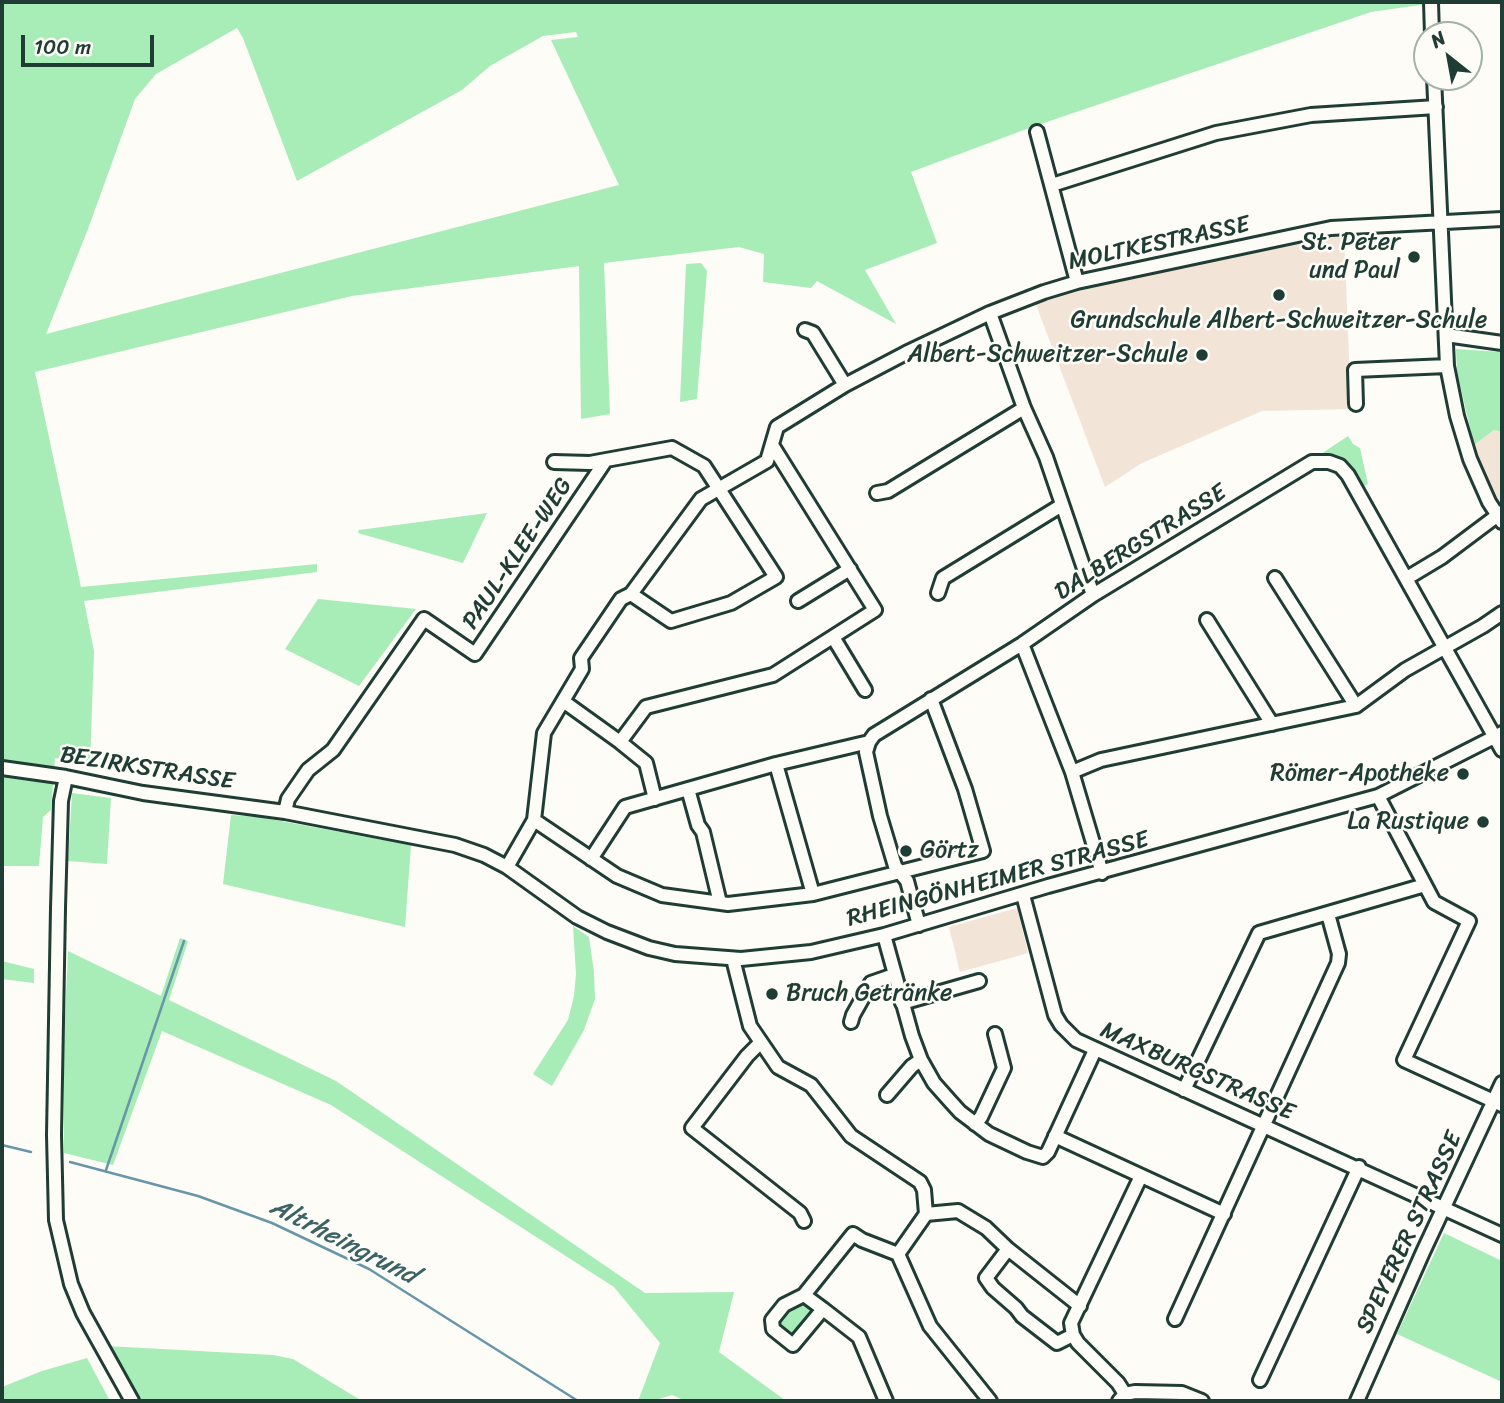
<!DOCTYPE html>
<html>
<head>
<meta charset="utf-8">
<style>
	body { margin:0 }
	#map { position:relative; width:1504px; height:1403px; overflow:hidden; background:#fdfcf7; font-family:Sriracha,sans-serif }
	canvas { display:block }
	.frame { position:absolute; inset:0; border:4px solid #1f3d34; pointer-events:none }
	.north { position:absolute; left:1413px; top:21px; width:70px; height:70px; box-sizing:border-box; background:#fdfcf7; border:2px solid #a4b0a9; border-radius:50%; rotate:329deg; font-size:19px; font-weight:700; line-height:28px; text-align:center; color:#1f3d34 }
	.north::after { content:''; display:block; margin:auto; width:24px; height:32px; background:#1f3d34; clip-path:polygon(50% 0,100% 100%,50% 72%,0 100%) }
	.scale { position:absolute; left:21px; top:35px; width:133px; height:32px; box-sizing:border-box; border:4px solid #1f3d34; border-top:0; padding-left:9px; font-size:21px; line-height:24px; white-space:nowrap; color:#1f3d34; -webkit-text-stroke:5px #fdfcf7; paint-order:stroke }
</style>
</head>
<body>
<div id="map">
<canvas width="1504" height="1403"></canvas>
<div class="frame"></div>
<div class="north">N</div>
<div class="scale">100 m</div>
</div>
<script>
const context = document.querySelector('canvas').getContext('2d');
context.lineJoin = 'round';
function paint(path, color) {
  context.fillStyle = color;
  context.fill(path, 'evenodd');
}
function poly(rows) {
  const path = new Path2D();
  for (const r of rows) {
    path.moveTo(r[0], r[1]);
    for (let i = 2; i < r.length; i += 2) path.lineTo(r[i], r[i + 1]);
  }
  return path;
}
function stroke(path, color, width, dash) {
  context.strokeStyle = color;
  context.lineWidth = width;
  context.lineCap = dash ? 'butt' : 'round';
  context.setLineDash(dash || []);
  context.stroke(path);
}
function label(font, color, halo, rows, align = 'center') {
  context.font = font + ' Sriracha,sans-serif';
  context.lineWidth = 5;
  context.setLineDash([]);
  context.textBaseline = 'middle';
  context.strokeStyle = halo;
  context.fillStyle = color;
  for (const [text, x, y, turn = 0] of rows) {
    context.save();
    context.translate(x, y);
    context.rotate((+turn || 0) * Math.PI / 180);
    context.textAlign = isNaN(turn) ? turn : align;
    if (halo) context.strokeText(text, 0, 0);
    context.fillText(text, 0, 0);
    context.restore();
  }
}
const built = poly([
	[1344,234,1351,409,1262,411,1142,463,1105,487,1035,302,1078,289],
	[1494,430,1502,432,1502,505,1500,506,1498,506,1482,470,1474,445],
	[1017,908,1028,953,960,972,949,927]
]);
const green = poly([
	[2,2,1427,2,1427,4,1371,12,1032,127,911,172,937,243,865,270,896,324,817,281,811,288,763,282,764,254,739,247,604,263,610,414,581,419,579,266,352,296,35,372,81,587,317,564,317,572,84,601,94,651,90,764,55,758,51,810,43,817,39,866,2,866],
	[237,28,243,38,297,181,462,90,490,66,543,36,576,32,578,37,551,40,619,185,46,334,88,229,135,99,156,74],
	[701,263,707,271,697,399,680,402,686,264],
	[1456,349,1502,352,1502,432,1494,430,1474,445,1457,372],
	[1348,436,1353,444,1360,448,1368,484,1361,488,1318,456],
	[487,513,463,563,358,533,359,530],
	[318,599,416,609,359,686,285,649],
	[72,793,111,798,107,864,68,861],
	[231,815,259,817,411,845,405,927,223,884],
	[573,926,589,937,594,972,595,999,584,1030,552,1086,533,1074,568,1020,574,996,576,974],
	[180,938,188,941,169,1000,336,1081,645,1293,734,1292,719,1352,786,1401,686,1401,672,1395,652,1401,638,1401,660,1343,614,1287,331,1105,162,1031,113,1165,64,1153,64,1042,68,951,161,996],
	[2,961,34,969,34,983,2,979],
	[1444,1233,1502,1261,1502,1382,1397,1334],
	[805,1296,820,1309,794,1338,777,1321,791,1304],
	[106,1346,273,1355,293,1359,362,1401,138,1401],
	[87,1358,110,1401,2,1401,2,1387,42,1371]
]);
const stream = poly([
	[2,1145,31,1152],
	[70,1162,198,1196,272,1223,369,1269,578,1401],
	[106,1170,184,941]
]);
const minor = poly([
	[1431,2,1432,35],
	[1434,77,1447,366,1457,416,1470,459,1489,502,1502,522],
	[1037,132,1077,282],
	[1052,185,1216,133,1311,115,1436,107],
	[990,313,1024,408,1046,457,1093,595],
	[805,330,813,333,845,385],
	[1446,335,1502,343],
	[1356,404,1355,370,1447,366],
	[554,462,590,463,606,460],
	[877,493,888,491,1024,408],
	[1275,578,1356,706],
	[1407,578,1442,557,1502,512],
	[938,593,943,578,1062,505],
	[798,601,850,569],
	[1207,620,1272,724],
	[833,637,865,690],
	[1022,644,1072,772,1102,873],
	[563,701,620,742,646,763,655,799],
	[620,742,646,707,773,675,875,610,772,445],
	[776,764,813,894],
	[2,768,66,777,143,793,285,812,455,845,484,855,507,867,577,917,607,932,649,948,675,954,741,959,811,952,884,935,1048,886,1378,796,1502,733],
	[1072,772,1101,760,1356,706,1405,670,1483,626,1502,613],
	[66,777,61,801,58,908,54,1135,56,1220,71,1284,83,1313,132,1401],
	[688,789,698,825,703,832,720,903],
	[1378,796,1434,902,1469,921,1404,1060,1502,1105],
	[285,812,288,799,308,770,333,750,424,619,475,654,606,460,672,448,704,466,776,577,731,603,671,621,631,594],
	[534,820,617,876,662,895,728,904,813,894,983,851,965,789,931,699],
	[591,859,625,807,776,764,869,742],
	[507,867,534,820,544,733,582,669,581,658,621,599,631,594,701,499,767,461,777,427,845,385,906,353,990,313,1044,292,1077,282,1331,228,1502,219],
	[1023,895,1055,1015,1061,1025,1076,1040,1502,1235],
	[919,925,907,881,895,866,880,816,866,752,869,742,874,735,1022,644,1093,595,1312,462,1329,462,1340,466,1348,475,1502,750],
	[884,935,912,1036,921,1060,934,1083,950,1101,960,1112,989,1134,1027,1152,1043,1157,1048,1152,1095,1050],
	[733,959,750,1026,778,1067,811,1085,851,1136,920,1182,924,1190,926,1214,898,1254,930,1326,990,1401],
	[902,1003,979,981],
	[851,1022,853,1015,871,983,894,975],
	[760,1043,747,1056,692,1128,800,1213,804,1221],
	[1184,1090,1259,933,1425,885],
	[887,1095,912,1066,921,1060],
	[975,1124,981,1117,1004,1068,995,1034],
	[1055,1136,1224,1214],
	[926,1214,958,1211,986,1228,1008,1249,986,1278,993,1288,1016,1308,1022,1316,1057,1343,1073,1335],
	[1008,1249,1080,1306],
	[804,1295,823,1309,793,1345,773,1329,772,1320,784,1305,804,1295,853,1234,862,1240,898,1254],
	[823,1309,859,1337,886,1401],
	[1175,1319,1338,963,1339,954,1328,914],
	[1260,1380,1359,1167],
	[1125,1394,1118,1383,1078,1343,1073,1335,1071,1323,1141,1176],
	[1119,1401,1125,1394,1135,1392,1182,1393,1202,1401],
	[1357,1401,1423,1252,1502,1083]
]);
const markers = [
	[1414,257,7,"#1f3d34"],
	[1279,295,7,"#1f3d34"],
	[1202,355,7,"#1f3d34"],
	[1463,774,7,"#1f3d34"],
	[1483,822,7,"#1f3d34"],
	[906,851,7,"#1f3d34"],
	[772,994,7,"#1f3d34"]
];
const poiNames = [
	["St. Peter",1400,243],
	["und Paul",1400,271],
	["Grundschule Albert-Schweitzer-Schule",1279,321,"center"],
	["Albert-Schweitzer-Schule",1188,355],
	["Römer-Apotheke",1449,774],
	["La Rustique",1469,822],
	["Görtz",920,851,"left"],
	["Bruch Getränke",786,994,"left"]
];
const streetNames = [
	["MOLTKESTRASSE",1159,244,-12],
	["DALBERGSTRASSE",1141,543,-32],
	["PAUL-KLEE-WEG",518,554,-56],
	["BEZIRKSTRASSE",147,769,9],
	["RHEINGÖNHEIMER STRASSE",998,880,-15],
	["MAXBURGSTRASSE",1197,1072,24],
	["SPEYERER STRASSE",1410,1233,-65]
];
const waterNames = [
	["Altrheingrund",343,1242,27]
];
paint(built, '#f3e4d8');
paint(green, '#a8ecb7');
stroke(stream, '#6896a9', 2.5);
stroke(minor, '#1f3d34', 18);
stroke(minor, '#fdfcf7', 12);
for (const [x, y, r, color] of markers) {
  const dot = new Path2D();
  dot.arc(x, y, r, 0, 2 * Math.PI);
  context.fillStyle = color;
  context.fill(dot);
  stroke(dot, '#fdfcf7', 2.5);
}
label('24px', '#1f3d34', '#fdfcf7', poiNames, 'right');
label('24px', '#1f3d34', '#fdfcf7', streetNames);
label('italic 26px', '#3d6265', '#fdfcf7', waterNames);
</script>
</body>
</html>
